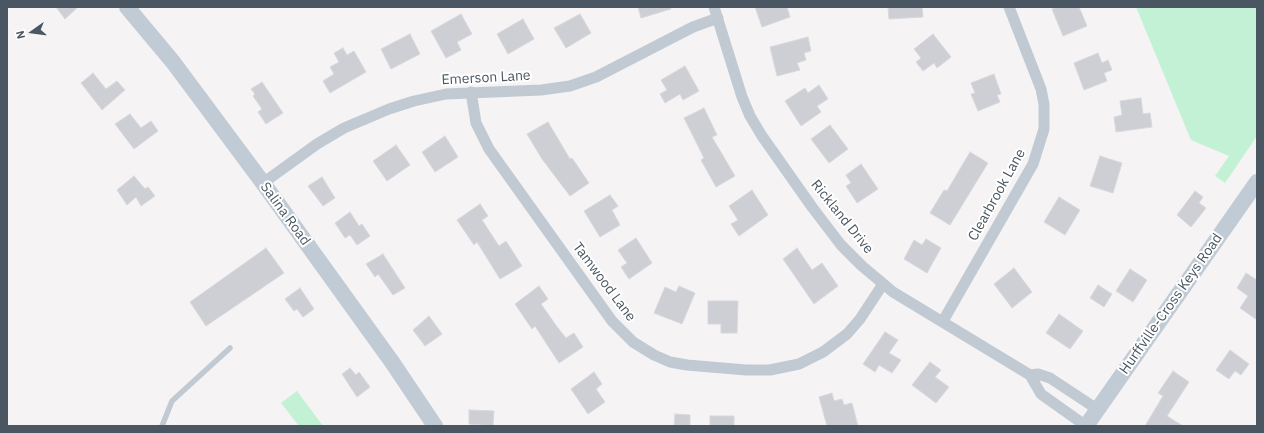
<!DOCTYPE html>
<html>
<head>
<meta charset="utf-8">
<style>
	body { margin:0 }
	#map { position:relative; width:1264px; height:433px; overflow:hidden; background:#f5f3f3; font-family:"IBM Plex Sans",sans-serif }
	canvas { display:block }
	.frame { position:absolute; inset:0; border:8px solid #4a5661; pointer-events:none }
	.north { position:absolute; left:12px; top:12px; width:40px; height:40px; -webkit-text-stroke:3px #fff; paint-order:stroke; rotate:256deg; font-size:11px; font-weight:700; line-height:16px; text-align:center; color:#4a5661 }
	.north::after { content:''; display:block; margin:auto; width:14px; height:18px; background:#4a5661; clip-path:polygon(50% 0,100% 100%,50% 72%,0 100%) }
</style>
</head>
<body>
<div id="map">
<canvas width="1264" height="433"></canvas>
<div class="frame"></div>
<div class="north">N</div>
</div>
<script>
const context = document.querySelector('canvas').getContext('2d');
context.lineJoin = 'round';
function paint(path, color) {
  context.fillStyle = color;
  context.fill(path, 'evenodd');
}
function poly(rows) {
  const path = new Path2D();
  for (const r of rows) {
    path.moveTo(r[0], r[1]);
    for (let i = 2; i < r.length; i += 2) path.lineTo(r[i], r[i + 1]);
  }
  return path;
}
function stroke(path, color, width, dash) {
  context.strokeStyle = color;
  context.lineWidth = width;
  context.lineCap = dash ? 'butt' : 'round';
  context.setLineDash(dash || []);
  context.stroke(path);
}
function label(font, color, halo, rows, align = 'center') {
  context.font = font + ' "IBM Plex Sans",sans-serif';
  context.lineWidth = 4;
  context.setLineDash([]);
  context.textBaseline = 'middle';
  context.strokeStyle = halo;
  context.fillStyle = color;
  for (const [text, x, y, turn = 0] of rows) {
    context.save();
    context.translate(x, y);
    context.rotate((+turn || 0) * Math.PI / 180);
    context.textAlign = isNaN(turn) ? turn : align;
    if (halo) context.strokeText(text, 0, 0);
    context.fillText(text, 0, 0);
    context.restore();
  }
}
const green = poly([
	[1136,7,1257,7,1257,136,1225,183,1215,176,1229,156,1191,140],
	[297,391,323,426,299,426,281,403]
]);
const building = poly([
	[56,7,78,7,65,19,56,7],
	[638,7,670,7,671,9,641,18,638,7],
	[755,7,787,7,790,17,762,27,755,7],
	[888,7,922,7,923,17,889,19,888,7],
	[1058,7,1079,7,1087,26,1063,36,1052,9,1058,7],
	[461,14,472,34,457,42,461,50,446,58,431,31,461,14],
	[580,14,591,33,566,48,554,28,580,14],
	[523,19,534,39,508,54,497,34,523,19],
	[410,34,420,54,391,69,381,49,410,34],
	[933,34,951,57,937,68,934,63,923,71,916,62,921,58,914,49,933,34],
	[808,37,811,51,804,53,806,60,797,63,800,70,777,76,770,47,808,37],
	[343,48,347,55,354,51,366,72,330,93,323,81,334,74,330,67,339,62,334,53,343,48],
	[1098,53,1102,63,1108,60,1112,70,1104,73,1107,81,1084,90,1074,63,1098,53],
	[685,66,699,91,683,100,680,94,665,103,660,94,667,90,661,80,685,66],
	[93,73,106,89,117,81,125,90,102,110,81,83,93,73],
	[994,74,1001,94,997,95,1000,102,978,111,971,94,975,93,971,83,994,74],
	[262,82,283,113,266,124,258,112,262,109,253,96,255,94,251,89,262,82],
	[819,85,828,99,817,106,821,112,801,126,785,101,805,88,808,93,819,85],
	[1141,98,1143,114,1150,113,1152,127,1116,132,1114,117,1122,115,1120,101,1141,98],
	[704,108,717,135,712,137,735,176,716,187,701,160,704,158,684,118,704,108],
	[130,114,141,128,151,121,158,131,134,149,115,124,130,114],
	[548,122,570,159,572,158,589,183,570,196,542,159,527,134,548,122],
	[830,125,848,149,829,163,811,139,830,125],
	[445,136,458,157,435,172,422,152,445,136],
	[396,145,410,165,387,181,373,161,396,145],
	[970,152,988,163,950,225,930,213,944,190,947,191,970,152],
	[1100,156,1122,163,1113,193,1090,186,1100,156],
	[861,164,878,189,857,203,846,186,851,183,846,175,861,164],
	[134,176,145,189,148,187,155,196,141,206,136,197,127,205,117,190,134,176],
	[322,177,335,198,323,206,308,186,322,177],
	[752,190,768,215,739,236,731,224,738,220,729,206,752,190],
	[1195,191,1203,197,1199,203,1206,208,1191,227,1177,215,1195,191],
	[610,195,618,206,612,210,620,225,600,237,584,211,610,195],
	[1059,197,1080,210,1065,235,1044,222,1059,197],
	[480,204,488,216,482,220,499,246,506,241,522,266,500,279,477,242,474,245,457,220,480,204],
	[350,212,359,226,362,224,370,236,357,245,350,235,345,238,335,223,350,212],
	[636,238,652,263,629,279,621,267,627,263,618,250,636,238],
	[926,239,941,248,927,273,904,259,914,240,922,245,926,239],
	[266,248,284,273,206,326,190,302,266,248],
	[797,248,812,270,822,263,838,286,814,304,783,259,797,248],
	[383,254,405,288,393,295,378,274,375,277,366,264,383,254],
	[1014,268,1032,292,1012,308,994,284,1014,268],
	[1130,269,1147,280,1133,302,1116,291,1130,269],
	[1246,273,1257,280,1257,320,1240,308,1248,296,1237,288,1246,273],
	[1098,285,1112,294,1104,307,1090,298,1098,285],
	[539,286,548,299,541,304,558,328,566,338,574,333,583,347,559,363,535,326,532,329,515,304,539,286],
	[679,286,695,293,682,324,654,313,665,287,676,292,679,286],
	[300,288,314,309,303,317,297,309,294,311,285,299,300,288],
	[708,301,738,301,737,333,721,333,721,324,708,324,708,301],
	[1059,314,1083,331,1070,349,1046,333,1059,314],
	[429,316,442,334,425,346,413,330,429,316],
	[885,332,898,340,889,353,901,360,892,373,879,365,875,372,863,364,885,332],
	[1230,350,1249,364,1241,375,1235,371,1229,379,1216,370,1230,350],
	[930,362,941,370,935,377,949,387,936,403,912,385,930,362],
	[350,368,356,375,359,372,370,387,357,397,342,374,350,368],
	[1173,371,1189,382,1167,416,1183,426,1145,426,1163,396,1158,393,1173,371],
	[594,372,602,384,596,389,605,402,588,414,571,389,594,372],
	[832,393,834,401,842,399,844,405,852,403,858,426,827,426,819,397,832,393],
	[469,410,494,411,493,426,469,424,469,410],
	[675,414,690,415,690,426,674,426,675,414],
	[710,416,734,416,734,426,710,426,710,416]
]);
const lane = poly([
	[162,426,172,401,230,348]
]);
const street = poly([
	[714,7,742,97,750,116,762,136,812,207,841,245,862,266,893,292,1030,375,1041,394,1086,426],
	[471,92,476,123,489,149,612,321,633,342,654,355,670,362,687,365,746,370,770,370,799,364,823,352,847,334,860,319,883,284],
	[263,183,317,144,344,128,389,109,414,101,446,94,541,90,570,86,596,77,693,27,718,18],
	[943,321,1033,164,1044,129,1044,104,1041,89,1009,7],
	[1030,375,1038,374,1050,378,1097,409]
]);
const secondary = poly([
	[127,7,173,62,263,183,392,362,435,426],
	[1086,426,1257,182]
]);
const streetNames = [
	["Emerson Lane",486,78,-3],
	["Clearbrook Lane",997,195,-61],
	["Salina Road",285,214,54],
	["Rickland Drive",842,217,51],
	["Tamwood Lane",604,282,53],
	["Hurffville-Cross Keys Road",1171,304,-55]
];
paint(green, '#c3f1d5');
paint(building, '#cdcfd5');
stroke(building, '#d7d9de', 1);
stroke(lane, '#c1cad2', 5.5);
stroke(street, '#c1cad2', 11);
stroke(secondary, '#c1cbd6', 16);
label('14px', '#4a5661', '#fff', streetNames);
</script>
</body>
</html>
